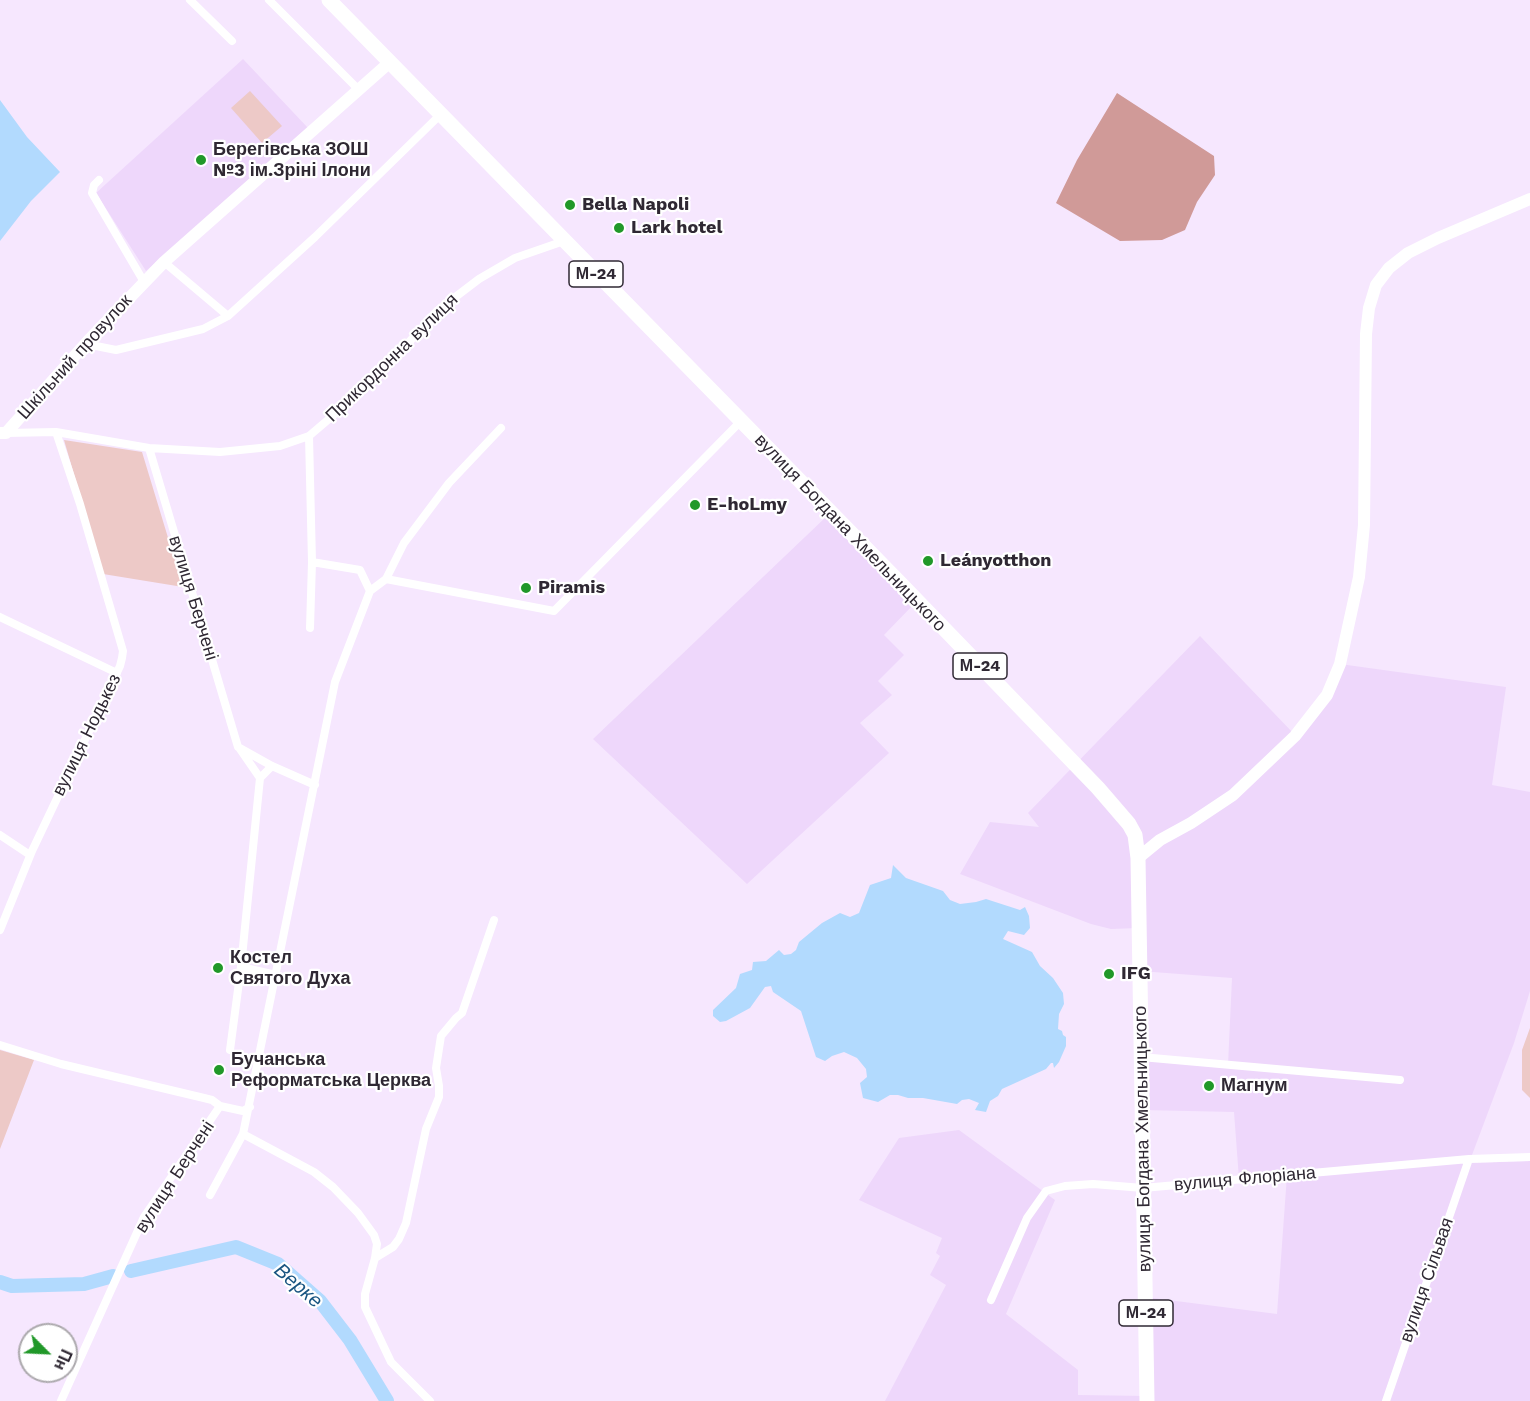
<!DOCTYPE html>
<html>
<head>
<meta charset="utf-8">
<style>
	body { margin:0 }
	#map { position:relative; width:1530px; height:1401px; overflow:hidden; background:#f6e7fe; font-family:"Work Sans",sans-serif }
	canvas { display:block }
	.north { position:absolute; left:18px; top:1323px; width:60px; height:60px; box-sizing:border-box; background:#fff; border:2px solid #aca9ad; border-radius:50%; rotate:114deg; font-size:16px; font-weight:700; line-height:24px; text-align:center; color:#2f2833 }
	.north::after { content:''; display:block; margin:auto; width:21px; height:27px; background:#219829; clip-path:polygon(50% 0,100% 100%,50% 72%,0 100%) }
</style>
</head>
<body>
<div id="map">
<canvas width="1530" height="1401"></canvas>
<div class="north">Пн</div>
</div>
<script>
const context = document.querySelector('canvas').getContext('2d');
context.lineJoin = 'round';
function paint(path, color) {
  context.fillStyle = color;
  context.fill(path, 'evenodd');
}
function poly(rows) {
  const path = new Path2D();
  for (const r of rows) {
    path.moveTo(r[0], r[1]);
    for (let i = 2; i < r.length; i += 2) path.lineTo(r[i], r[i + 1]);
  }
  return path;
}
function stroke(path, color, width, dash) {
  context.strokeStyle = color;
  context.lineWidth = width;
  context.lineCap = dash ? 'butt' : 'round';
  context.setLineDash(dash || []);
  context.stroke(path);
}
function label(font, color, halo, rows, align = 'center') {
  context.font = font + ' "Work Sans",sans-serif';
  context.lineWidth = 4.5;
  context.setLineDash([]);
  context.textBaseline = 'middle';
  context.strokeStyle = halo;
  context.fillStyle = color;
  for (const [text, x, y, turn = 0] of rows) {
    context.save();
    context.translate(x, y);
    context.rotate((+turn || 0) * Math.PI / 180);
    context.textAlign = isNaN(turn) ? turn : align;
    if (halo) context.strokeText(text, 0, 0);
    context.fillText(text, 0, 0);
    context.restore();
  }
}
const built = poly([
	[243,59,308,128,146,271,96,193],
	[827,516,914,604,884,635,904,655,878,681,892,695,860,723,889,753,747,884,593,739],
	[1200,636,1295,735,1340,664,1506,687,1492,785,1530,792,1530,991,1514,1043,1469,1163,1530,1161,1530,1401,885,1401,946,1285,930,1275,940,1256,936,1253,942,1238,859,1200,899,1138,959,1130,1055,1200,1006,1314,1078,1370,1078,1395,1147,1396,1145,1297,1277,1314,1287,1175,1239,1179,1234,1112,1142,1110,1141,1057,1228,1065,1232,978,1140,971,1139,928,1111,929,1091,924,960,874,990,822,1039,827,1028,813]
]);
const green = poly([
	[250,91,282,126,262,143,231,108],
	[64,440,142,452,183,587,103,574],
	[1530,1028,1530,1098,1522,1090,1522,1050],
	[0,1050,34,1060,0,1149]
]);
const forest = poly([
	[1117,93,1214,156,1215,175,1197,202,1185,230,1162,240,1120,241,1056,203,1077,160]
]);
const water = poly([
	[0,100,27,137,60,172,31,201,0,241],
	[893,865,906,878,943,891,950,900,960,904,976,902,986,899,1020,910,1025,907,1029,916,1030,928,1024,935,1008,931,1003,939,1032,952,1040,966,1053,978,1063,993,1064,1004,1059,1014,1058,1029,1062,1031,1063,1035,1066,1037,1066,1046,1059,1062,1054,1068,1053,1063,1051,1063,1046,1069,1002,1089,998,1096,990,1101,986,1112,975,1110,979,1103,969,1099,962,1100,957,1104,923,1098,908,1098,898,1095,890,1095,878,1102,863,1098,860,1083,867,1077,866,1069,857,1058,844,1052,832,1056,825,1061,816,1057,801,1011,773,992,771,986,765,987,750,1008,726,1021,720,1022,713,1016,713,1010,736,988,740,974,752,970,753,962,766,961,779,950,784,955,791,954,796,950,799,942,822,923,840,913,850,917,859,913,870,885,891,878]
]);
const river = poly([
	[131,1271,236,1247,278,1264,320,1301,350,1340,387,1401],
	[0,1282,12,1286,84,1284,113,1276]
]);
const street = poly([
	[190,0,232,41],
	[269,0,359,90],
	[99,180,94,185,92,193,144,282],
	[164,262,228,316],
	[88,341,96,346,116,350,203,329,228,316,315,237,440,115],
	[6,433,56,432,149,448,220,452,280,446,309,436,376,379,437,311,479,279,515,258,564,241],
	[149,448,238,747,272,766,315,785],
	[386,579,404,543,449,483,501,428],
	[370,591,386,579,554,611,741,421],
	[0,617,117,673],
	[310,628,312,562],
	[240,749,260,778],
	[272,766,260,778,241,967,276,975],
	[0,835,30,855],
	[0,930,32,851,120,666,122,658,123,651,80,504,56,432],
	[0,1045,61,1064,204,1098,212,1100,220,1106],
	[230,1050,241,967],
	[1141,1057,1400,1080],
	[243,1134,314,1172,333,1187,358,1213,374,1235,377,1244,375,1258,365,1294,365,1307,391,1362,430,1401],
	[210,1195,243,1134,335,682,370,591,360,570,312,562,309,436],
	[375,1258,393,1247,399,1239,406,1223,426,1129,439,1097,439,1086,436,1068,441,1036,456,1018,462,1013,494,920],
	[991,1300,1027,1218,1046,1191,1065,1186,1093,1184,1143,1188,1469,1159,1530,1157],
	[61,1401,144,1217,220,1106,243,1111,250,1107],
	[1386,1401,1469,1159]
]);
const secondary = poly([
	[0,433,6,433,88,341,164,262,390,62],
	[1138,858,1160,840,1191,823,1233,795,1295,736,1327,695,1340,664,1359,577,1364,525,1366,334,1369,308,1376,285,1389,268,1408,253,1438,238,1530,199]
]);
const highway = poly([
	[329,0,901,584,1098,788,1129,824,1135,835,1138,858,1147,1401]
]);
const markers = [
	[201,160,6,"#219829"],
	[570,205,6,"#219829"],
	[619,228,6,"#219829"],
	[695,505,6,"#219829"],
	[928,561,6,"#219829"],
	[526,588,6,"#219829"],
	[218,968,6,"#219829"],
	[1109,974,6,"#219829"],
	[219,1070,6,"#219829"],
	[1209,1086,6,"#219829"]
];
const shields = [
	[596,274,54],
	[980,666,54],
	[1146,1313,54]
];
const shieldNames = [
	["М-24",596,274],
	["М-24",980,666],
	["М-24",1146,1313]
];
const poiNames = [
	["Берегівська ЗОШ",213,150],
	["№3 ім.Зріні Ілони",213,171],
	["Bella Napoli",582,205],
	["Lark hotel",631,228],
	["E-hoLmy",707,505],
	["Leányotthon",940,561],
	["Piramis",538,588],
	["Костел",230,958],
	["Святого Духа",230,979],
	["IFG",1121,974],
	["Бучанська",231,1060],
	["Реформатська Церква",231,1081],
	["Магнум",1221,1086]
];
const streetNames = [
	["Шкільний провулок",75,357,-48],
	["Прикордонна вулиця",392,358,-44],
	["вулиця Богдана Хмельницького",850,533,46],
	["вулиця Берчені",193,598,73],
	["вулиця Нодькез",87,735,-64],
	["вулиця Богдана Хмельницького",1143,1139,-91],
	["вулиця Берчені",175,1177,-57],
	["вулиця Флоріана",1245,1179,-5],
	["вулиця Сільвая",1427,1280,-71]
];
const waterNames = [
	["Верке",298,1286,41]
];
paint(built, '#eed7fb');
paint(green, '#edc9c7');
paint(forest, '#d09a98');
paint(water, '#b2dafe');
stroke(river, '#b2dafe', 14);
stroke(street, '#fff', 8);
stroke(secondary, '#fff', 12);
stroke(highway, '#fff', 15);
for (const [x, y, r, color] of markers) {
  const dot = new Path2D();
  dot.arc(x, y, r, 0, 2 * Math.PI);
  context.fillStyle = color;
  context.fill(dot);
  stroke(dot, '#fff', 2);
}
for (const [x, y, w] of shields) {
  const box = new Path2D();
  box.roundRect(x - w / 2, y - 13, w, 26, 4.5);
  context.fillStyle = '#fff';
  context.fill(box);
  stroke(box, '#2f2833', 1.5);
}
label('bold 16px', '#2f2833', null, shieldNames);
label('bold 18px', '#2f2833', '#fff', poiNames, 'left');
label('18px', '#2f2833', '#fff', streetNames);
label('italic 20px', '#185480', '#fff', waterNames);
</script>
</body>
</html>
